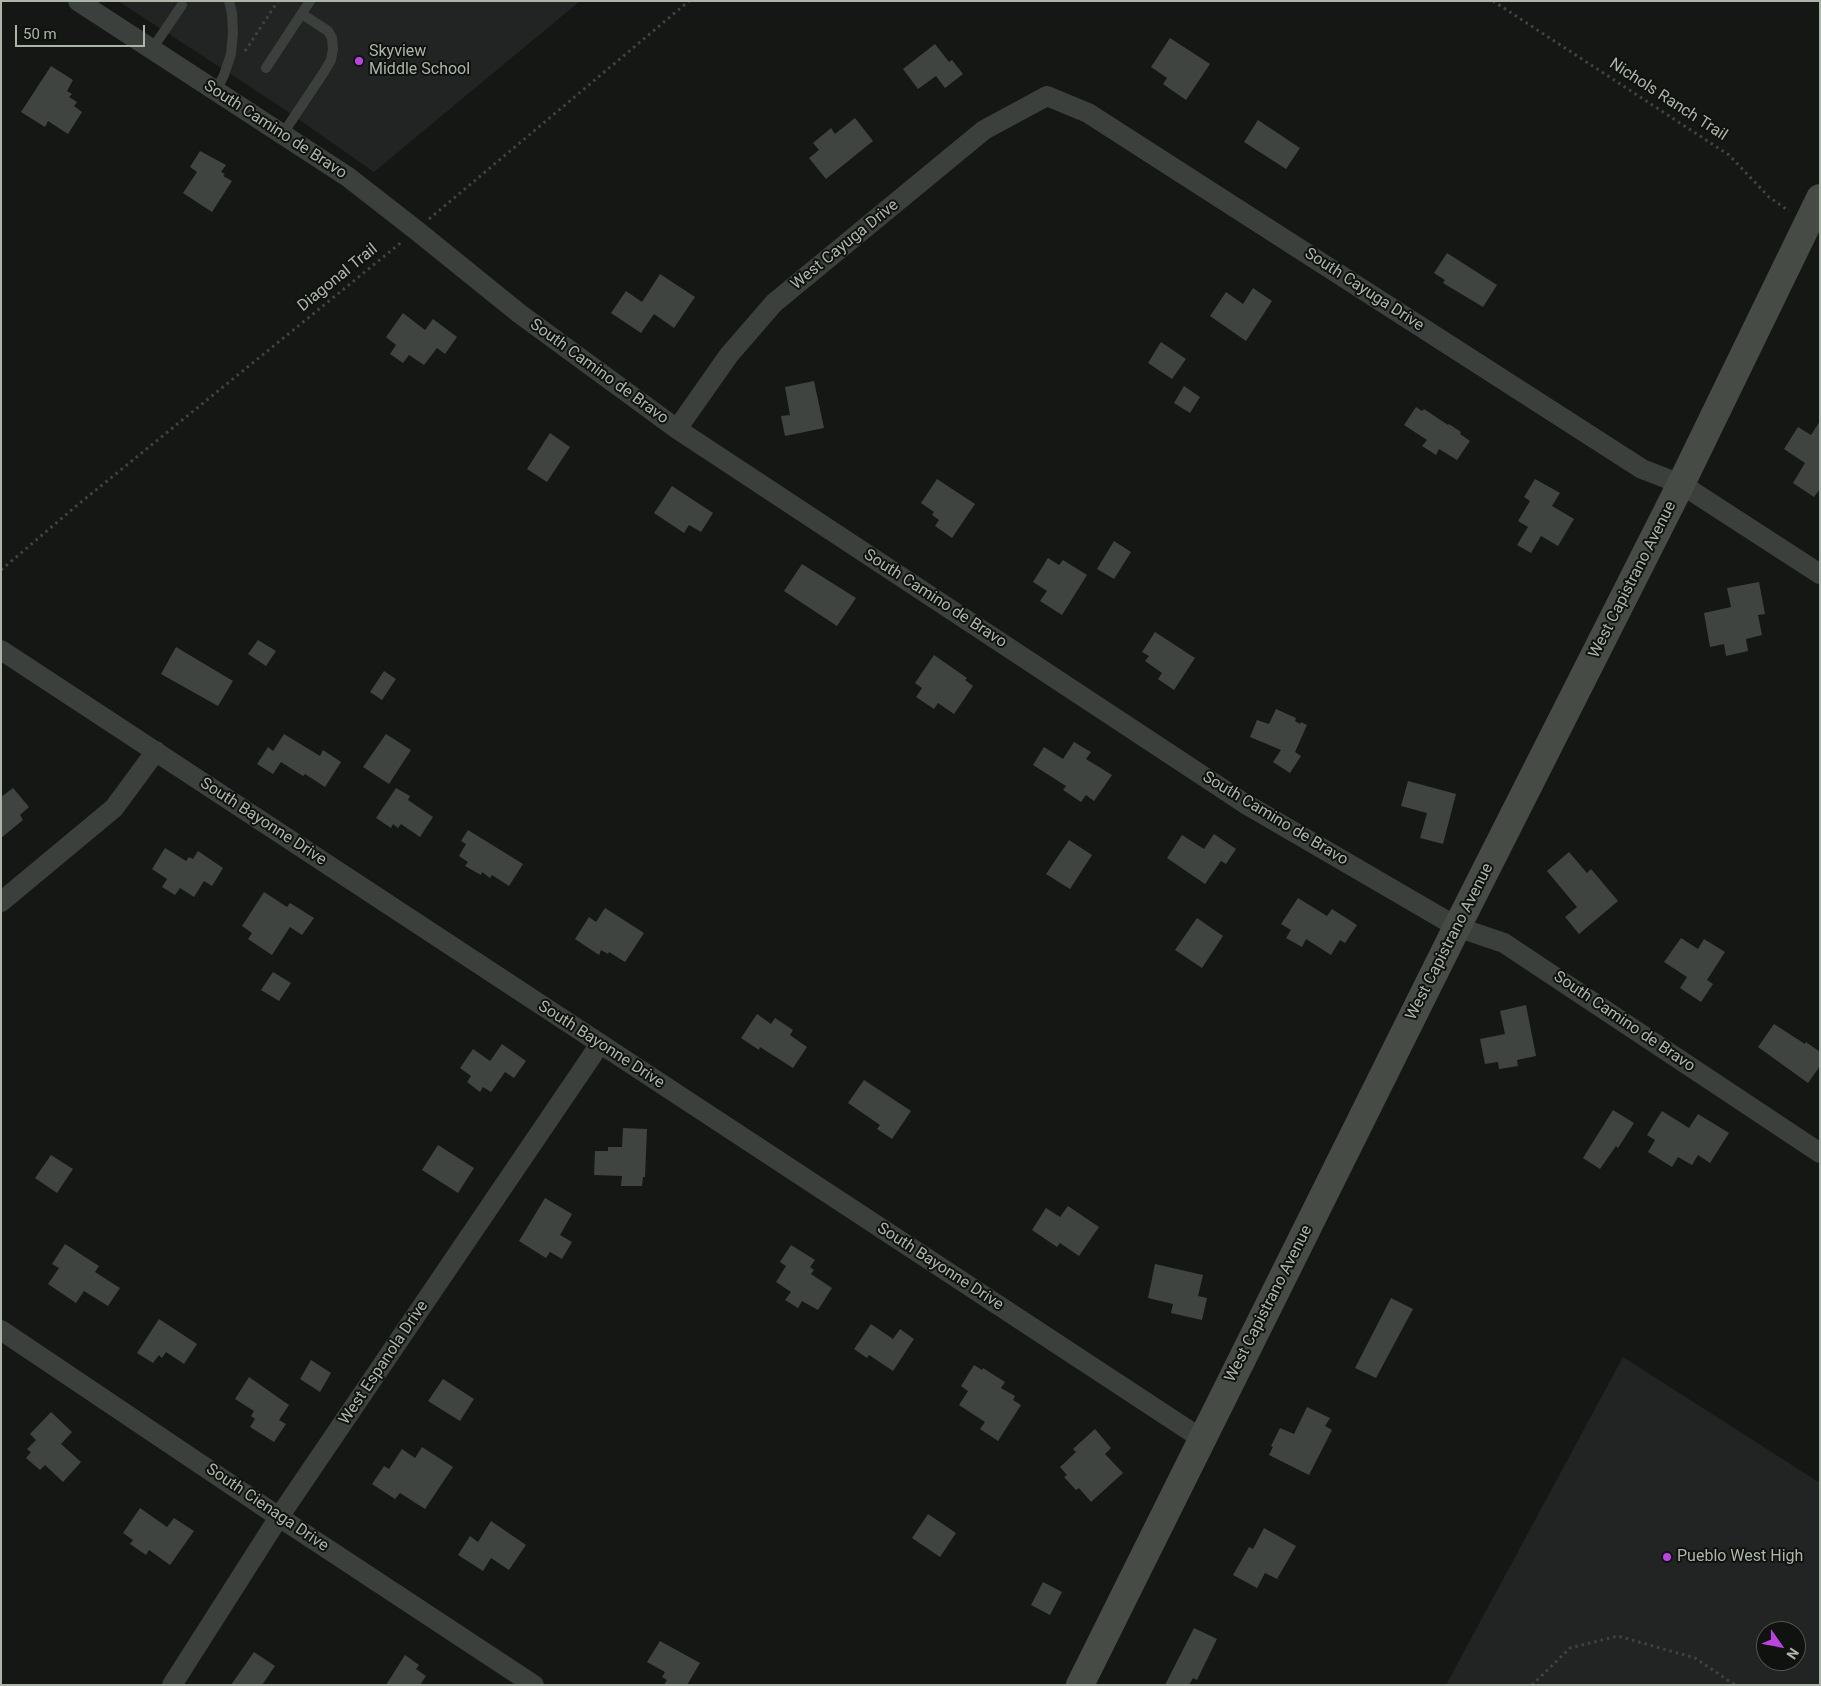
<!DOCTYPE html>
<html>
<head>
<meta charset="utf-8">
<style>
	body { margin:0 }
	#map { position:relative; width:1821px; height:1686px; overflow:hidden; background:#151715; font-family:Roboto,sans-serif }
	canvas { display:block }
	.frame { position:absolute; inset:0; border:2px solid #abb6a8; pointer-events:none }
	.north { position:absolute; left:1756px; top:1621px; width:50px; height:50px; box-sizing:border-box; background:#101210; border:1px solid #4e544d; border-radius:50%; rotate:123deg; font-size:14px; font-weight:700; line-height:20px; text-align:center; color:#abb6a8 }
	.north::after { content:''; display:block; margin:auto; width:18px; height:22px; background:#ba44e0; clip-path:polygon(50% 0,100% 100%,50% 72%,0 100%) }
	.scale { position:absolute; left:15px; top:25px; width:130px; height:22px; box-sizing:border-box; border:2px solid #abb6a8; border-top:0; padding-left:6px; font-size:15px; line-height:18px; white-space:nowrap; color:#abb6a8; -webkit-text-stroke:4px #101210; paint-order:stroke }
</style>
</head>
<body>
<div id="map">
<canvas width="1821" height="1686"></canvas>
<div class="frame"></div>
<div class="north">N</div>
<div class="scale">50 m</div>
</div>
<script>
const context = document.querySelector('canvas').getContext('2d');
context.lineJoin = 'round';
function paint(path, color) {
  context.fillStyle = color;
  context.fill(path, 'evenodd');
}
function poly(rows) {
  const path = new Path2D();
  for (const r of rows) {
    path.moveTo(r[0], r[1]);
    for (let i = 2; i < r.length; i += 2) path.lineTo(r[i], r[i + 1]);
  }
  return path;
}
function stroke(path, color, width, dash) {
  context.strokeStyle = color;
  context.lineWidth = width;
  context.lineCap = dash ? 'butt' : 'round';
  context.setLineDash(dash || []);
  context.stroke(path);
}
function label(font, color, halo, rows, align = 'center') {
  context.font = font + ' Roboto,sans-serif';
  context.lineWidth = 4;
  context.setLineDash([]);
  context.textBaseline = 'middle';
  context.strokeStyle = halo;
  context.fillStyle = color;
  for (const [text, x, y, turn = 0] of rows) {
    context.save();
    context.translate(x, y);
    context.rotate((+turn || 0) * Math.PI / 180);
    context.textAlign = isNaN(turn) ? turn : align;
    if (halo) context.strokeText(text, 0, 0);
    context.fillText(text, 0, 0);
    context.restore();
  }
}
const built = poly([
	[118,1,580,1,374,172,278,105],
	[1623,1357,1820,1483,1820,1685,1446,1685],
	[1766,1631,1796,1631,1796,1661,1766,1661]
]);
const building = poly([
	[1170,38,1210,64,1186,100,1163,84,1167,78,1151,67],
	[935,44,949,62,952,60,963,74,945,88,936,76,918,89,903,69],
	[51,66,73,80,67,91,72,94,69,97,77,102,74,106,82,112,68,134,48,121,45,127,21,112],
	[855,118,873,141,826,179,809,158,819,150,813,143,831,128,835,134],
	[1258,120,1300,148,1286,169,1244,142],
	[200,151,226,165,221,172,225,174,223,176,232,181,212,212,183,193,197,172,190,167],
	[1447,253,1497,285,1483,307,1443,283,1445,280,1434,273],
	[660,274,695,297,674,328,654,314,641,333,611,313,626,291,642,302],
	[1253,288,1272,301,1246,341,1210,316,1226,292,1243,304],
	[403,313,425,330,433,319,457,337,445,354,437,348,424,365,409,355,403,363,390,354,396,345,386,337],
	[1161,342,1186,359,1172,379,1148,363],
	[814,381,824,428,785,436,781,416,790,415,785,387],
	[1184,386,1200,397,1190,413,1174,403],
	[1416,407,1422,411,1424,409,1448,425,1449,424,1461,432,1460,434,1470,441,1457,460,1439,449,1436,455,1422,446,1427,440,1404,425],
	[1820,421,1820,489,1814,497,1793,483,1805,463,1784,449,1798,427,1811,435],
	[550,433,570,447,547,482,527,469],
	[937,479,975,504,952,538,935,526,939,520,932,515,934,512,921,503],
	[1535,479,1560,493,1552,506,1574,519,1558,546,1541,536,1531,553,1517,545,1528,527,1518,521,1530,501,1524,497],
	[672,486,713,513,701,532,689,525,684,533,654,513],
	[1114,541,1131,552,1114,579,1097,569],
	[1048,558,1059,565,1063,560,1087,575,1062,615,1040,601,1047,591,1033,582],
	[802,564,856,598,837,626,784,591],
	[1759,582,1765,614,1758,615,1762,635,1746,639,1748,651,1726,656,1724,644,1710,647,1704,613,1731,607,1727,588],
	[1155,632,1195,658,1174,690,1158,679,1162,673,1145,661,1149,656,1142,652],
	[258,640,276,651,266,666,248,654],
	[176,647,233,681,218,706,161,674],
	[934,655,967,678,965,680,973,686,954,714,938,703,934,709,916,697,922,688,915,683],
	[384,671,396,679,382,700,370,692],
	[1276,709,1296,718,1295,721,1300,724,1301,722,1307,725,1295,752,1301,756,1290,773,1273,762,1281,750,1250,737,1257,720,1269,724],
	[284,734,320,756,323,750,341,762,325,787,305,774,303,776,281,762,273,774,257,764,268,747,273,751],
	[386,734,411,750,389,784,363,767],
	[1074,742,1091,752,1086,759,1112,775,1094,801,1086,795,1081,802,1063,790,1066,786,1033,765,1044,747,1063,759],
	[1408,781,1456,794,1443,844,1420,838,1427,813,1401,806],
	[13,788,29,807,20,815,23,820,1,838,1,797],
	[396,788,410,796,408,800,433,817,420,837,401,824,398,828,393,824,391,828,376,818],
	[468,830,523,864,509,886,492,875,490,878,482,872,481,875,465,866,468,862,459,856,466,844,461,841],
	[1214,834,1236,849,1226,864,1221,861,1205,884,1167,858,1182,835,1204,849],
	[1069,840,1092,855,1070,889,1046,874],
	[165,848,186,861,189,857,193,859,198,851,223,868,212,886,204,881,194,897,180,888,175,895,162,887,167,879,152,869],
	[1569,852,1587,873,1591,869,1618,901,1579,934,1565,917,1577,907,1547,871],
	[264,892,287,907,290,903,314,918,302,935,290,927,272,955,248,939,252,933,242,926],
	[1298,898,1327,916,1332,909,1357,925,1345,943,1340,940,1331,955,1306,939,1302,947,1286,938,1291,930,1281,924],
	[605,908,644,933,625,962,609,952,608,954,601,950,599,955,575,939,589,917,596,922],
	[1197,918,1223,936,1202,968,1175,950],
	[1681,938,1698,949,1704,939,1725,952,1707,980,1713,984,1701,1002,1680,988,1687,977,1664,962],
	[273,972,291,983,279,1001,261,990],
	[1526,1005,1536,1056,1517,1060,1518,1066,1499,1069,1498,1062,1485,1064,1480,1039,1505,1034,1500,1011],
	[757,1014,771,1024,775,1018,793,1030,790,1035,807,1047,793,1068,760,1047,759,1050,741,1038],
	[1774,1024,1805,1044,1806,1042,1820,1052,1820,1066,1808,1083,1758,1047],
	[502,1044,526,1061,514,1078,505,1072,491,1092,483,1087,480,1092,467,1082,471,1076,460,1068,473,1049,490,1061],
	[864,1080,911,1111,892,1139,877,1129,880,1125,848,1103],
	[1613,1110,1634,1123,1618,1148,1616,1146,1600,1169,1583,1158],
	[1662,1111,1689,1128,1698,1114,1729,1133,1710,1163,1698,1155,1692,1165,1678,1157,1672,1167,1648,1152,1655,1140,1647,1135],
	[623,1128,647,1129,645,1177,643,1177,642,1186,621,1186,622,1176,594,1175,595,1151,608,1151,608,1147,622,1147],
	[438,1145,474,1168,458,1193,422,1170],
	[51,1155,73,1169,57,1193,35,1178],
	[545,1198,572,1214,560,1235,572,1242,562,1259,550,1252,546,1258,519,1241],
	[1068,1206,1099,1227,1079,1256,1060,1243,1057,1247,1032,1230,1046,1208,1060,1217],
	[65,1244,99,1266,95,1272,120,1288,108,1306,84,1291,76,1303,48,1284,59,1268,52,1264],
	[791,1245,815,1260,810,1267,814,1270,811,1274,832,1288,818,1310,802,1301,798,1308,785,1300,791,1292,776,1282,786,1266,780,1262],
	[1155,1264,1203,1275,1198,1296,1207,1298,1202,1320,1171,1313,1173,1304,1148,1298],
	[1391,1298,1413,1309,1376,1378,1355,1368],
	[159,1319,197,1344,184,1364,166,1352,162,1358,159,1355,153,1363,137,1353],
	[871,1324,893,1339,900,1329,914,1339,893,1371,869,1355,867,1358,854,1349],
	[311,1360,331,1373,320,1392,300,1379],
	[974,1365,982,1370,983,1368,1005,1382,1001,1388,1015,1396,1013,1400,1021,1405,998,1441,980,1429,985,1422,959,1405,968,1391,961,1386],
	[249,1377,289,1405,279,1420,286,1424,274,1442,250,1427,255,1419,251,1416,254,1411,235,1399],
	[443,1379,474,1399,460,1421,428,1401],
	[1307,1407,1330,1418,1325,1426,1332,1430,1309,1475,1269,1455,1273,1447,1271,1446,1280,1428,1294,1434],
	[51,1412,72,1432,61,1444,81,1462,63,1482,45,1465,40,1470,26,1458,31,1452,27,1449,36,1440,30,1434],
	[1095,1429,1111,1448,1105,1454,1123,1473,1091,1502,1079,1488,1076,1490,1064,1477,1067,1475,1060,1467,1076,1452,1073,1449],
	[422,1447,453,1467,425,1509,400,1493,395,1499,372,1484,384,1466,389,1469,402,1449,415,1458],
	[140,1508,167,1527,174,1518,194,1531,170,1565,149,1550,146,1555,130,1544,133,1540,123,1533],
	[928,1514,956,1533,940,1557,912,1538],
	[491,1521,526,1545,509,1570,491,1558,483,1571,458,1555,470,1536,478,1542],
	[1264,1528,1296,1546,1277,1579,1265,1573,1257,1588,1233,1575,1249,1547,1253,1549],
	[1043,1582,1062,1592,1050,1615,1031,1605],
	[1194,1628,1217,1639,1197,1680,1193,1678,1189,1685,1165,1685],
	[660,1641,700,1663,687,1685,664,1685,667,1680,662,1677,665,1672,647,1662],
	[254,1652,275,1666,262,1685,231,1685],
	[405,1655,419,1665,416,1669,426,1676,420,1685,386,1685]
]);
const path = poly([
	[1493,1,1729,155,1769,197,1789,211],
	[245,51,278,1],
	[429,219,689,1],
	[1,570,75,507,403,241],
	[1532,1685,1570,1648,1618,1636,1695,1658,1735,1685]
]);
const lane = poly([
	[152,49,182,5],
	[266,68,310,1],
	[216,91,224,75,231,54,233,33,232,13,229,1],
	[282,135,324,72,331,60,333,49,332,38,328,31,302,14]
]);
const street = poly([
	[78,1,348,177,416,230,520,314,677,429,1244,803,1457,927,1504,943,1820,1153],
	[677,429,729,355,774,303,984,130,1047,96,1088,113,1642,469,1681,484,1820,574],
	[1,650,1202,1439],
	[1,902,114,808,156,751],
	[1,1330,279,1517,534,1685],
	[172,1685,279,1517,600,1044]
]);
const secondary = poly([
	[1080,1685,1457,927,1681,484,1820,198]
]);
const markers = [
	[359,61,5,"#ba44e0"],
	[1667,1557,5,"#ba44e0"]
];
const poiNames = [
	["Skyview",369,52],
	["Middle School",369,70],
	["Pueblo West High",1677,1557]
];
const streetNames = [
	["Nichols Ranch Trail",1668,100,33],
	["South Camino de Bravo",275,130,33],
	["West Cayuga Drive",845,245,-39],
	["Diagonal Trail",338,278,-39],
	["South Cayuga Drive",1364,290,33],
	["South Camino de Bravo",599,372,36],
	["West Capistrano Avenue",1633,580,-63],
	["South Camino de Bravo",935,599,33],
	["South Camino de Bravo",1275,819,31],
	["South Bayonne Drive",263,822,33],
	["West Capistrano Avenue",1450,942,-63],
	["South Camino de Bravo",1624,1022,34],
	["South Bayonne Drive",601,1045,33],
	["South Bayonne Drive",940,1267,33],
	["West Capistrano Avenue",1269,1304,-63],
	["West Espanola Drive",384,1363,-56],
	["South Cienaga Drive",267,1508,34]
];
paint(built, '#212422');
paint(building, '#404440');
stroke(path, '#40443f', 3, [2.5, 4]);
stroke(lane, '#3c403c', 10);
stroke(street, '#3c403c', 20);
stroke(secondary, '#464b45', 28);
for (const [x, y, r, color] of markers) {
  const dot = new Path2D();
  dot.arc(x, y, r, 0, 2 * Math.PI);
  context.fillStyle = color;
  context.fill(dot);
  stroke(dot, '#101210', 2);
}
label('16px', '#abb6a8', '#101210', poiNames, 'left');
label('16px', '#abb6a8', '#101210', streetNames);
</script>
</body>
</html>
